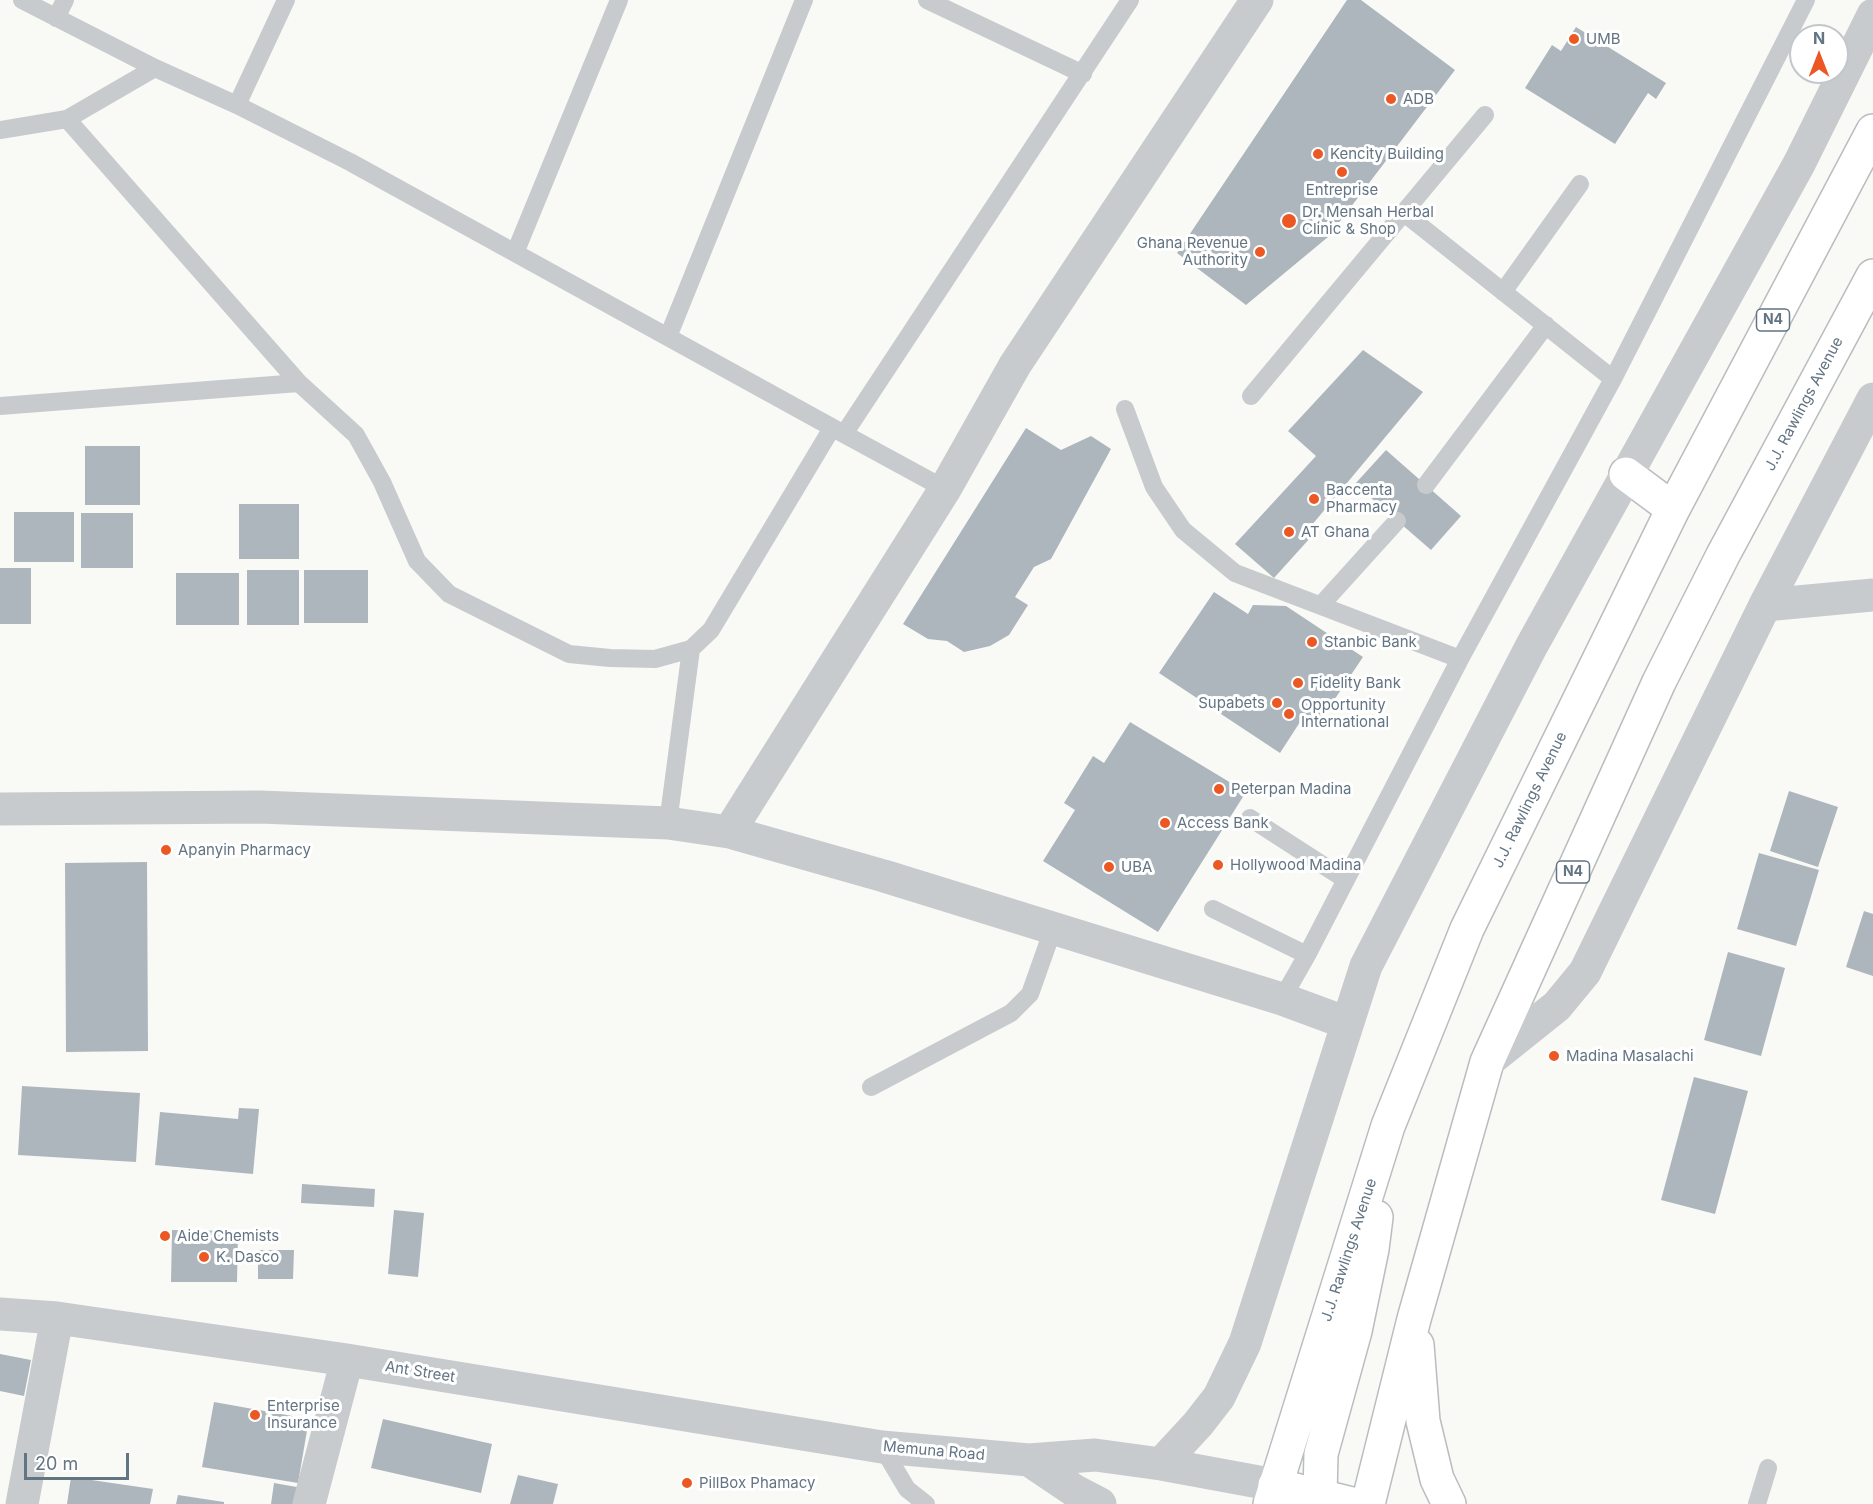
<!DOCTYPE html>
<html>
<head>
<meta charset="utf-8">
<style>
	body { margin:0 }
	#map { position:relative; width:1873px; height:1504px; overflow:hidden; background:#f9f9f6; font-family:Inter,sans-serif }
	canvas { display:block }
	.north { position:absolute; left:1789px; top:24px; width:60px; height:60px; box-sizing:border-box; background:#fff; border:2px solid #c1c7cd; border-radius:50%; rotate:0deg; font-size:16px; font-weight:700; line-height:24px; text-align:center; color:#637483 }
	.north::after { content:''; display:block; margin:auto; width:21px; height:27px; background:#eb5824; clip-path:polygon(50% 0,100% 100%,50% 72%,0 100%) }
	.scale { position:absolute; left:24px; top:1453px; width:105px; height:27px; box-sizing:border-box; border:3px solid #637483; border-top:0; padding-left:8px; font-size:18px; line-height:21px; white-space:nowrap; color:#637483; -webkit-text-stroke:4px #fff; paint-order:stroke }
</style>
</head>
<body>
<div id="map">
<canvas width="1873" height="1504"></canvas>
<div class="north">N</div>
<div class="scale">20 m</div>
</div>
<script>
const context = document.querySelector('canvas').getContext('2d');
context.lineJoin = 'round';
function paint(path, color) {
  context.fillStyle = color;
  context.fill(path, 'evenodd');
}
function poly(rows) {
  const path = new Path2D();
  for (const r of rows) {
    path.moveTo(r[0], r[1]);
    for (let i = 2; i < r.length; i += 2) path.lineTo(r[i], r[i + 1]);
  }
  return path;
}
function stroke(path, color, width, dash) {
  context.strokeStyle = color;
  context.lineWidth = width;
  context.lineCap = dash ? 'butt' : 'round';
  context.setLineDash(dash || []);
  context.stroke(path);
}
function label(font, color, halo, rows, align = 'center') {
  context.font = font + ' Inter,sans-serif';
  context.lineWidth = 6;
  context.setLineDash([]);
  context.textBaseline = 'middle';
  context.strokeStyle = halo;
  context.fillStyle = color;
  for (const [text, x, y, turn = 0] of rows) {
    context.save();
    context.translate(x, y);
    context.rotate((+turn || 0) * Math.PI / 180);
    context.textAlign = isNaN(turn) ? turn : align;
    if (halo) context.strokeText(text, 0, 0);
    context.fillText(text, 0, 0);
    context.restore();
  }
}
const building = poly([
	[1347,0,1361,0,1455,70,1328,237,1246,305,1177,253],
	[1576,27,1666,83,1656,99,1648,93,1615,144,1525,88,1552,45,1561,51],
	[1363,350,1423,392,1306,532,1311,537,1274,578,1235,544,1316,456,1288,431],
	[1026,428,1061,450,1091,436,1111,449,1051,559,1034,567,1015,597,1028,605,1009,635,990,646,964,652,947,641,928,639,903,624],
	[85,446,140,446,140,505,85,505],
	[1386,450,1461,516,1431,550,1355,484],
	[239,504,299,504,299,559,239,559],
	[14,512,74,512,74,562,14,562],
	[81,513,133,513,133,568,81,568],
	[0,568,31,568,31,624,0,624],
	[247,570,299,570,299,625,247,625],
	[304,570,368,570,368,623,304,623],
	[176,573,239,573,239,625,176,625],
	[1214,592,1248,614,1253,605,1286,606,1363,657,1314,730,1300,722,1280,753,1159,673],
	[1130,722,1246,792,1158,932,1043,861,1075,810,1064,803,1093,756,1104,763],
	[1789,791,1838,807,1818,867,1770,851],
	[1759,853,1819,870,1796,946,1737,929],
	[147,862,148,1051,66,1052,65,863],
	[1864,911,1873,914,1873,976,1846,967],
	[1728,952,1785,968,1761,1056,1704,1040],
	[1694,1077,1748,1091,1715,1214,1661,1200],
	[22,1086,140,1093,136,1162,18,1155],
	[239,1108,259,1109,253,1174,155,1165,160,1112,238,1119],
	[302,1184,375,1189,374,1207,301,1203],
	[394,1210,424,1213,418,1277,388,1274],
	[172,1230,238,1231,237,1282,171,1282],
	[258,1250,294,1250,293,1279,258,1279],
	[0,1354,31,1360,24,1396,0,1391],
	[214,1402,309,1419,298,1483,202,1467],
	[383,1419,492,1444,481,1493,371,1468],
	[518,1475,558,1484,553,1504,510,1504],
	[71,1477,153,1489,150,1504,67,1504],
	[274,1483,308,1489,305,1504,271,1504],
	[178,1495,224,1502,224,1504,176,1504]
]);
const service = poly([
	[22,0,155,68,237,105,350,162,844,434],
	[927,0,1083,74],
	[56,18,65,0],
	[237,105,286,0],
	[67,119,299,383],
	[0,130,67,119,155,68],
	[1404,213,1613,379],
	[515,253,619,0],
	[1503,292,1580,184],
	[668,337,804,0],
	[1251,396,1485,115],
	[0,406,299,383,356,435,382,482,417,561,449,594,569,654,610,658,655,659,691,649,711,630,832,428],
	[1125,409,1154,487,1183,530,1235,573,1460,659],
	[1426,485,1546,325],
	[945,489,844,434,1130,0],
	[1321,605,1397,521],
	[1250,818,1346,880],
	[668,823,691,649],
	[1213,909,1307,955],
	[1282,999,1307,955,1460,659,1613,379,1806,0],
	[871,1087,1011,1013,1030,994,1053,929],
	[882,1447,907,1489,926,1504],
	[1757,1504,1768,1468]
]);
const minor = poly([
	[1765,605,1873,595],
	[0,809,260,807,668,823,729,832,884,876,1282,999,1347,1023],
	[729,832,945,489,1015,365,1257,0],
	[1487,1062,1557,1006,1585,972,1765,605,1873,399],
	[0,1314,57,1318,347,1360,882,1447,1029,1460,1095,1455,1161,1464,1275,1485],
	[1029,1460,1075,1491,1100,1504],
	[1161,1464,1198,1424,1219,1397,1245,1343,1366,966,1531,647,1799,164,1873,15],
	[22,1504,57,1318],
	[309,1504,347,1360]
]);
const secondary = poly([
	[1275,1485,1352,1504]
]);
const trunk = poly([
	[1626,474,1673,509],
	[1417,1345,1423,1421,1437,1479,1449,1504],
	[1270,1504,1388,1126,1467,929,1673,509,1873,131],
	[1323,1504,1320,1496,1321,1454,1355,1331,1372,1249,1376,1217],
	[1368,1504,1414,1319,1487,1062,1659,682,1723,555,1873,276]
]);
const markers = [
	[1574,39,6,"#eb5824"],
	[1391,99,6,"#eb5824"],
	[1318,154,6,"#eb5824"],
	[1342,172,6,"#eb5824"],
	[1289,221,8,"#eb5824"],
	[1260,252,6,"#eb5824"],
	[1314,499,6,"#eb5824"],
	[1289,532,6,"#eb5824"],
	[1312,642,6,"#eb5824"],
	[1298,683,6,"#eb5824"],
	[1277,703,6,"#eb5824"],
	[1289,714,6,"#eb5824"],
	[1219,789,6,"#eb5824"],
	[1165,823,6,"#eb5824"],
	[166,850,6,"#eb5824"],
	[1218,865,6,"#eb5824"],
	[1109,867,6,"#eb5824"],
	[1554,1056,6,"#eb5824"],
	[165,1236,6,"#eb5824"],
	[204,1257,6,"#eb5824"],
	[255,1415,6,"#eb5824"],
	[687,1483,6,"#eb5824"]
];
const shields = [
	[1773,320,33],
	[1573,872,33]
];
const shieldNames = [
	["N4",1773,320],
	["N4",1573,872]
];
const poiNames = [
	["UMB",1586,39],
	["ADB",1403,99],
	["Kencity Building",1330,154],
	["Entreprise",1342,190,"center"],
	["Dr. Mensah Herbal",1302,212],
	["Clinic & Shop",1302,229],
	["Ghana Revenue",1248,243,"right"],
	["Authority",1248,260,"right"],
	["Baccenta",1326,490],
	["Pharmacy",1326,507],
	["AT Ghana",1301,532],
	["Stanbic Bank",1324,642],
	["Fidelity Bank",1310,683],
	["Supabets",1265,703,"right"],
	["Opportunity",1301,705],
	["International",1301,722],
	["Peterpan Madina",1231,789],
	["Access Bank",1177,823],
	["Apanyin Pharmacy",178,850],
	["Hollywood Madina",1230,865],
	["UBA",1121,867],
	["Madina Masalachi",1566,1056],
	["Aide Chemists",177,1236],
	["K. Dasco",216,1257],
	["Enterprise",267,1406],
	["Insurance",267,1423],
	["PillBox Phamacy",699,1483]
];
const streetNames = [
	["J.J. Rawlings Avenue",1804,404,-62],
	["J.J. Rawlings Avenue",1530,800,-64],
	["J.J. Rawlings Avenue",1349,1250,-72],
	["Ant Street",420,1372,9],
	["Memuna Road",934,1451,5]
];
paint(building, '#adb6bc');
stroke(secondary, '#b9bec3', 36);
stroke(trunk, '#b9bdc0', 36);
stroke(service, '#c7cbce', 18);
stroke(minor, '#c7cbce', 33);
stroke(secondary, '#fff', 33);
stroke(trunk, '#fff', 33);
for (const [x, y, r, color] of markers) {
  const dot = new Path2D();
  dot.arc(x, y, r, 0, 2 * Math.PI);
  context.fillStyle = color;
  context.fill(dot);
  stroke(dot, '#fff', 2);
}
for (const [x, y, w] of shields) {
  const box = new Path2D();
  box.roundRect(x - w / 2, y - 11, w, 22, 4.5);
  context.fillStyle = '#fff';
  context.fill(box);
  stroke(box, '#637483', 1.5);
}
label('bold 14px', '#637483', null, shieldNames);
label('15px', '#637483', '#fff', poiNames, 'left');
label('15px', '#637483', '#fff', streetNames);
</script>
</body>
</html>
